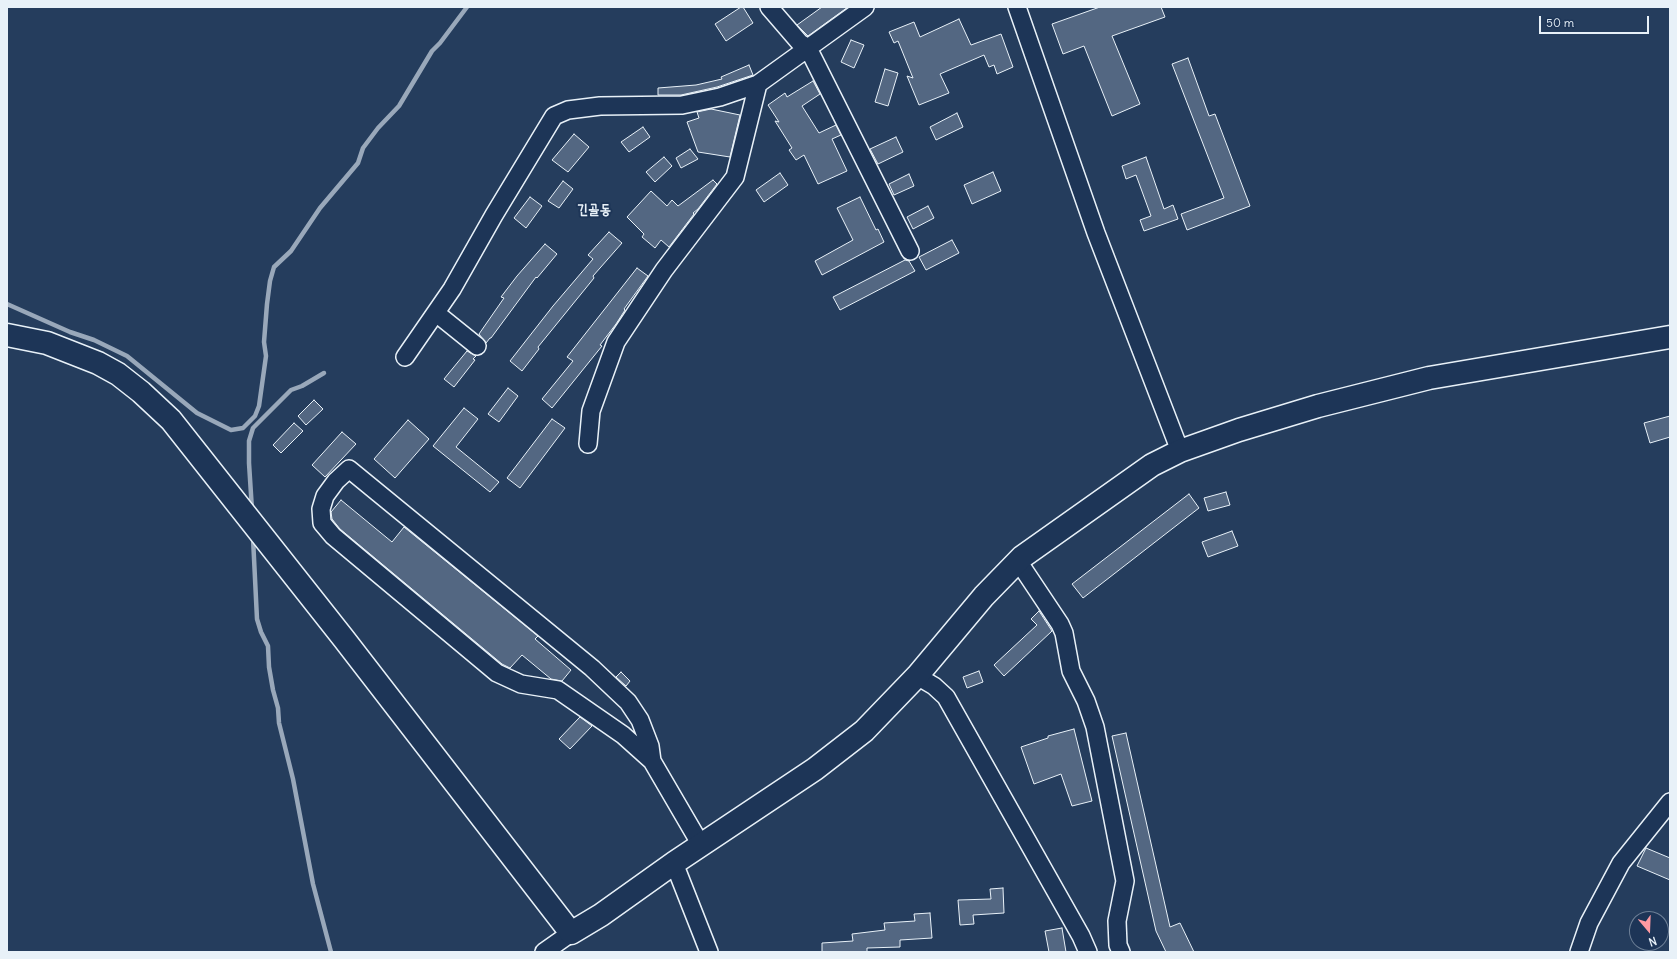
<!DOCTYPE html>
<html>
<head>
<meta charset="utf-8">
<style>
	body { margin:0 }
	#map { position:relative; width:1677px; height:959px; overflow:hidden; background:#253d5d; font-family:Delius,sans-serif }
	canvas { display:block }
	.frame { position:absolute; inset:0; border:8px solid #e8f1f8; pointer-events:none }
	.north { position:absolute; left:1629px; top:911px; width:40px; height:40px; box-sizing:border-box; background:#1d3557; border:1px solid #6e8097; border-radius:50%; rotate:161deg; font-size:11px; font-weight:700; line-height:16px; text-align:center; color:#e8f1f8 }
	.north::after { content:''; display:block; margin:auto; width:14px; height:18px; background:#ff9aa2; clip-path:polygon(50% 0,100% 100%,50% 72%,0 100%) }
	.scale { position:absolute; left:1539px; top:16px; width:110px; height:18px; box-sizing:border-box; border:2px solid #e8f1f8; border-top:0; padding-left:5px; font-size:12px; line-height:14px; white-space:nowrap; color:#e8f1f8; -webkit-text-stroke:3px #1d3557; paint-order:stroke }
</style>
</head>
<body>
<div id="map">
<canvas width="1677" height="959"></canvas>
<div class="frame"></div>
<div class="north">N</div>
<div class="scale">50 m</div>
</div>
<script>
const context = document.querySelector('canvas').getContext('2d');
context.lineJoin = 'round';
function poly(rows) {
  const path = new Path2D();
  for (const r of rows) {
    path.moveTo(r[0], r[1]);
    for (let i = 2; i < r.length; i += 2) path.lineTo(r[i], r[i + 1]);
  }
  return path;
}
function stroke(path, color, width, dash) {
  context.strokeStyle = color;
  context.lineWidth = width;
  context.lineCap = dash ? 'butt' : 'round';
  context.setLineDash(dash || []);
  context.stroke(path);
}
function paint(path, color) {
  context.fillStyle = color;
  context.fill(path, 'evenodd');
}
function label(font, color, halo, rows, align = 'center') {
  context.font = font + ' Delius,"Poor Story",sans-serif';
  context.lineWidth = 4;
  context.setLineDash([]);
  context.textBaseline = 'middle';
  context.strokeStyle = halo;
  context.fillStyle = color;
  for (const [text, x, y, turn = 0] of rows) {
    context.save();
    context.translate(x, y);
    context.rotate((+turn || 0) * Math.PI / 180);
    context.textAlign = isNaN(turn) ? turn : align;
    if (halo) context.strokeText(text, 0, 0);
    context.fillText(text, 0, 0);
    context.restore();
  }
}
const stream = poly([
	[7,304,70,332,94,340,127,356,197,413,231,430,243,428,255,416,259,406,266,356,264,342,267,304,270,281,274,267,291,251,320,208,358,163,363,148,378,128,399,106,432,51,440,43,467,7],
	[252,510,249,463,249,441,253,428,291,390,302,386,324,373],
	[253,538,257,619,261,632,268,646,269,667,273,690,278,708,279,723,293,779,313,884,331,952]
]);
const building = poly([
	[741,7,743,7,753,23,726,41,715,24,741,7],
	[822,7,848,7,808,36,797,25,822,7],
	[1100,7,1161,7,1165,17,1112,36,1140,104,1112,116,1084,46,1063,54,1052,24,1100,7],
	[959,19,971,45,1001,34,1013,67,997,74,994,65,989,67,984,55,940,74,949,93,919,105,907,76,913,78,898,41,894,43,889,32,914,22,920,37,959,19],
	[851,40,864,45,854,68,841,62,851,40],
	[1188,58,1209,116,1215,114,1250,206,1187,230,1181,214,1224,198,1172,64,1188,58],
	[749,65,753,75,717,87,681,95,658,95,658,88,696,85,722,79,721,77,749,65],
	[885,69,898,73,888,106,875,102,885,69],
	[813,81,820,94,802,106,819,133,836,125,841,135,832,139,847,171,818,184,804,155,796,160,789,150,792,148,775,121,779,122,768,105,785,93,787,97,813,81],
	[711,109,740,115,730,157,698,152,687,122,699,118,697,112,711,109],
	[957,113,963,127,936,140,930,127,957,113],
	[643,127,650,137,629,152,621,142,643,127],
	[574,134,589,147,568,172,552,160,574,134],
	[896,137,903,152,878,164,870,149,896,137],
	[690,149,698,159,681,168,676,158,690,149],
	[664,157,672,166,655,182,646,172,664,157],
	[1146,157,1164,209,1173,205,1178,219,1144,231,1140,220,1151,216,1136,175,1126,179,1122,166,1146,157],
	[993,172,1001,191,972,204,964,185,993,172],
	[780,173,788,185,764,202,756,190,780,173],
	[909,174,914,186,894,195,889,184,909,174],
	[713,180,717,184,698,209,693,213,694,214,669,247,661,240,655,248,642,237,644,234,627,217,651,191,667,206,672,200,678,206,713,180],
	[563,181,573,189,559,208,548,201,563,181],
	[530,197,542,206,526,228,514,218,530,197],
	[860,197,876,230,878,229,884,242,822,275,815,261,853,240,837,208,860,197],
	[928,206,934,218,913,229,907,217,928,206],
	[609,232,622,243,593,276,594,278,538,347,539,349,522,371,510,361,553,306,593,259,588,255,609,232],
	[952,240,959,253,926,270,919,257,952,240],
	[545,244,557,254,537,278,536,277,491,338,490,338,486,343,479,334,504,298,501,297,517,276,545,244],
	[905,260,909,261,915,271,840,310,833,297,905,260],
	[637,268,648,276,624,309,625,310,616,324,600,345,602,346,552,408,542,399,573,361,567,357,637,268],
	[467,351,476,356,473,359,475,360,454,387,444,379,467,351],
	[508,388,518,396,499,422,488,414,508,388],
	[314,400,323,409,306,425,298,416,314,400],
	[464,408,478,419,456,447,499,482,490,492,433,446,464,408],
	[1670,416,1670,437,1650,443,1644,423,1670,416],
	[552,419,565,428,520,488,507,478,552,419],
	[408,420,429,439,395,478,374,459,408,420],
	[294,423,303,431,281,453,273,445,294,423],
	[342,432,356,444,325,477,312,465,342,432],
	[1226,492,1230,505,1208,511,1204,498,1226,492],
	[1189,494,1199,508,1083,598,1072,584,1189,494],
	[341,500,392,542,404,527,538,636,535,639,571,670,562,681,551,679,522,655,510,668,502,664,340,529,332,519,331,512,341,500],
	[1232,531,1238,546,1208,557,1202,542,1232,531],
	[1039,611,1052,631,1004,676,994,665,1037,625,1031,619,1039,611],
	[979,671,983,682,967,688,963,677,979,671],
	[621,672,630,681,626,686,616,677,621,672],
	[580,717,592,726,570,749,559,739,580,717],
	[1074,729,1092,801,1072,806,1061,774,1034,784,1021,747,1048,738,1048,736,1074,729],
	[1126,733,1170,927,1180,923,1194,952,1166,952,1156,931,1112,736,1126,733],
	[1646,848,1670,858,1670,880,1637,866,1646,848],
	[1003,888,1004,913,973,915,974,924,960,925,958,900,991,899,990,889,1003,888],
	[930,913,932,938,900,940,900,947,867,948,867,952,822,952,822,943,853,941,852,934,885,930,884,923,915,921,914,914,930,913],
	[1062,928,1066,952,1049,952,1045,931,1062,928]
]);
const minor = poly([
	[769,7,800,43,808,48,910,251],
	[1017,7,1096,233,1180,451],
	[436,313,477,346],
	[405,357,452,289,494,215,554,116,568,110,600,106,682,105,720,97,758,84],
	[588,444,591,411,616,342,664,270,735,177,758,84,865,7],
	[1018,561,1060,624,1064,633,1071,671,1086,701,1095,727,1125,881,1117,921,1118,945,1121,952],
	[917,676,934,686,946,697,1081,936,1088,952],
	[652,761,650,746,640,720,628,702,592,668,349,469,336,481,325,496,321,509,322,523,333,536,497,673,521,684,558,690,623,735,652,761,701,845],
	[674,863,709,952],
	[544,952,571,933],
	[1579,952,1589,923,1621,863,1670,802]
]);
const major = poly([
	[7,335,47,343,98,363,118,374,141,392,171,420,344,639,571,933,601,915,674,863,815,769,864,731,917,676,984,596,1022,557,1152,465,1180,451,1239,430,1318,406,1429,378,1670,337]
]);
const quarterNames = [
	["긴골동",594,210]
];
stroke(stream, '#99a8ba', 4.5);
paint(building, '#536782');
stroke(building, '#e8f1f8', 1);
stroke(minor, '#e8f1f8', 20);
stroke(major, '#e8f1f8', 25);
stroke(minor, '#1d3557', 17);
stroke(major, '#1d3557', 22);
label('bold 14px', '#e8f1f8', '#1d3557', quarterNames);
</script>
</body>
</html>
